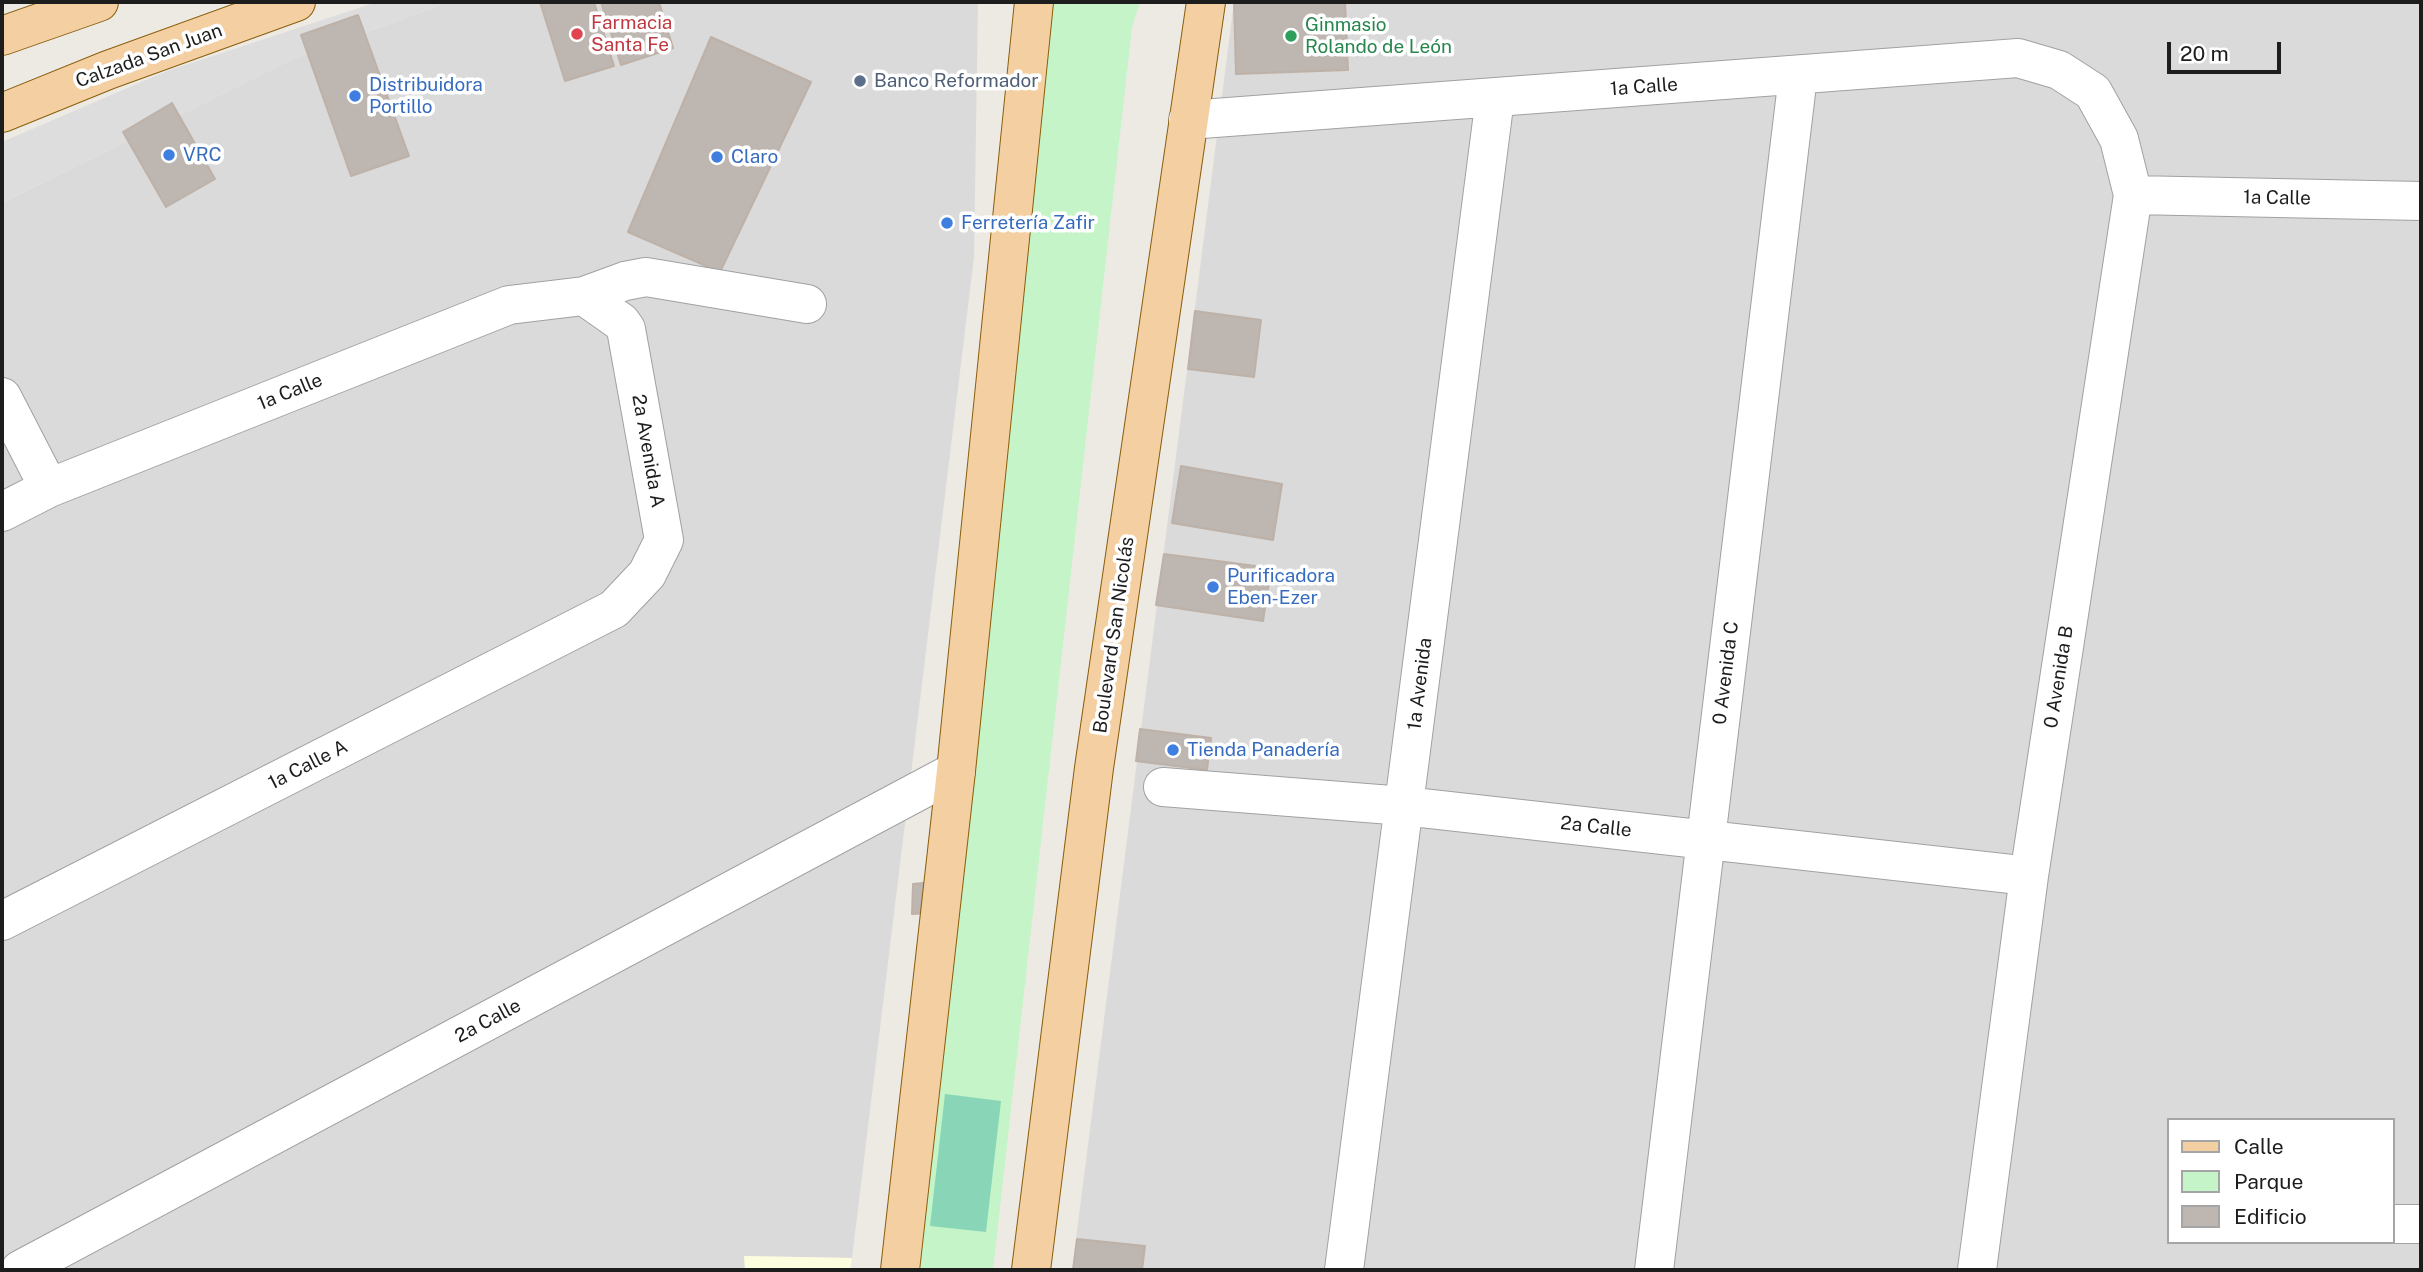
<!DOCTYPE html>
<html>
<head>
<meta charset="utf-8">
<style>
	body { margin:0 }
	#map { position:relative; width:2423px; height:1272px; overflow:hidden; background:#edeae4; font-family:"Public Sans",sans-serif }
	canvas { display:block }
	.frame { position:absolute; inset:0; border:4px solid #1d1d1d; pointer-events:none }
	.legend { position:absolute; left:2167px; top:1118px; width:228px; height:126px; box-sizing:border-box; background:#fff; border:2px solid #a5a5a5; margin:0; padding:9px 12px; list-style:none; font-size:21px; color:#1d1d1d }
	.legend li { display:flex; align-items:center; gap:14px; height:35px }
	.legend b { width:35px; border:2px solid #a5a5a5 }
	.scale { position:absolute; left:2167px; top:42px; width:114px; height:32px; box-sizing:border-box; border:4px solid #1d1d1d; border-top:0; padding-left:9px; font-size:21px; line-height:24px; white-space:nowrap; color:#1d1d1d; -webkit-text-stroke:5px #fff; paint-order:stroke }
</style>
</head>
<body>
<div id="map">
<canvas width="2423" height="1272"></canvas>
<div class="frame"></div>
<ul class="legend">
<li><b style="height:9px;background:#f4cfa2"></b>Calle</li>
<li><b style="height:19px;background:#c4f4c7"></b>Parque</li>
<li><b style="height:19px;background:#bdb6b1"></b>Edificio</li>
</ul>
<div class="scale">20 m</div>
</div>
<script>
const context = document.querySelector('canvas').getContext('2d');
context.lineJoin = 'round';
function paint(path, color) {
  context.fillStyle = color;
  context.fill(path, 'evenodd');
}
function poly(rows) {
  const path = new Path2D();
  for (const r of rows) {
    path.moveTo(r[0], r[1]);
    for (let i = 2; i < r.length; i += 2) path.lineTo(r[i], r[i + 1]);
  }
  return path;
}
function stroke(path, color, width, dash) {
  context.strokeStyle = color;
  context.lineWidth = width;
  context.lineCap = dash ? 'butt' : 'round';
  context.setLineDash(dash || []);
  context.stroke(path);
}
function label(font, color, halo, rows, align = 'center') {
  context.font = font + ' "Public Sans",sans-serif';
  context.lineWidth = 7;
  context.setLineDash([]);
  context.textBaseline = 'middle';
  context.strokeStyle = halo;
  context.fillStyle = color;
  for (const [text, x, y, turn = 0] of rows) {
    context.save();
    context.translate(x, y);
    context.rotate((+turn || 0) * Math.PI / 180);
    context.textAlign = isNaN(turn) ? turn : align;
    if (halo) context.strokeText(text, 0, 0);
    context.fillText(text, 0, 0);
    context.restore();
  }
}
const residential = poly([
	[449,2,978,2,974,257,852,1258,744,1256,745,1270,2,1270,2,203,293,59],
	[1234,2,2421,2,2421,1270,1072,1270],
	[2169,1120,2393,1120,2393,1242,2169,1242]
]);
const education = poly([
	[744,1256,852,1258,850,1270,745,1270]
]);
const park = poly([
	[1033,2,1140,2,1132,27,993,1270,916,1270]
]);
const pitch = poly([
	[945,1094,1001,1101,986,1232,930,1226]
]);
const parking = poly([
	[377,2,449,2,293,59,2,203,2,142,167,71]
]);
const building = poly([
	[540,2,594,2,614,66,565,81,540,2],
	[601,2,659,2,673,48,621,65,601,2],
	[1234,2,1345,2,1348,70,1236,74,1234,2],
	[358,15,409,156,351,176,301,35,358,15],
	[711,37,811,82,720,272,628,232,711,37],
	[172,103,215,179,166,207,123,132,172,103],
	[1195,311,1261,320,1254,377,1188,369,1195,311],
	[1181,466,1282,484,1273,540,1172,523,1181,466],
	[1164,554,1271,568,1263,621,1156,605,1164,554],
	[1140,729,1211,738,1207,770,1136,761,1140,729],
	[933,882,930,913,912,914,913,884,933,882],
	[1077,1239,1145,1246,1142,1270,1073,1270,1077,1239]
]);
const minor = poly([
	[1188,120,2018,58,2059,70,2093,92,2119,139,2133,195,2029,876,1977,1270],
	[2133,195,2421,201],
	[2,397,49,488],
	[2,512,49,488,509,305,584,296,625,281,646,277,807,304],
	[1163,787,1404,806,2029,876],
	[2,921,614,609,647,574,664,540,626,329,621,322,584,296],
	[2393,1224,2421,1224],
	[20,1270,956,771],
	[1344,1270,1495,98],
	[1654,1270,1798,76]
]);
const primary = poly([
	[2,36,99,2],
	[2,113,108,70,296,2],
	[900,1270,956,771,1034,2],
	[1031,1270,1094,768,1206,2]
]);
const markers = [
	[577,34,7,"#e0444e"],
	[1291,36,7,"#2e9e5b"],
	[860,81,7,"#5c6f8a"],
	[355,96,7,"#3f7fe0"],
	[169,155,7,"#3f7fe0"],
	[717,157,7,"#3f7fe0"],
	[947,223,7,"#3f7fe0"],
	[1213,587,7,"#3f7fe0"],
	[1173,750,7,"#3f7fe0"]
];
const healthNames = [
	["Farmacia",591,23],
	["Santa Fe",591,45]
];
const leisureNames = [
	["Ginmasio",1305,25],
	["Rolando de León",1305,47]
];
const streetNames = [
	["Calzada San Juan",149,56,-20],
	["1a Calle",1644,87,-4],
	["1a Calle",2277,198,1],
	["1a Calle",290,392,-22],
	["2a Avenida A",648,451,80],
	["Boulevard San Nicolás",1114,635,-82],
	["0 Avenida C",1726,673,-83],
	["0 Avenida B",2059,677,-81],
	["1a Avenida",1420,684,-83],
	["1a Calle A",308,765,-27],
	["2a Calle",1596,827,6],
	["2a Calle",488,1021,-28]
];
const serviceNames = [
	["Banco Reformador",874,81]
];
const shopNames = [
	["Distribuidora",369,85],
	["Portillo",369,107],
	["VRC",183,155],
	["Claro",731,157],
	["Ferretería Zafir",961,223],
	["Purificadora",1227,576],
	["Eben-Ezer",1227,598],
	["Tienda Panadería",1187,750]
];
paint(residential, '#dbdada');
paint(education, '#fcfcde');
paint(park, '#c4f4c7');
paint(pitch, '#88d6b7');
paint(parking, '#ddd');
paint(building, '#bdb6b1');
stroke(building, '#beb1a7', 2);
stroke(minor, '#a1a1a1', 40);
stroke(primary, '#8a5e0c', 40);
stroke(minor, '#fff', 38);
stroke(primary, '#f4cfa2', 38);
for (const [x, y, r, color] of markers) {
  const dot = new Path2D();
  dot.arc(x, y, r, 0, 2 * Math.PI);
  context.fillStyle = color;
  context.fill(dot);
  stroke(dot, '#fff', 2.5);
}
label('19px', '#be3a42', '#fff', healthNames, 'left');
label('19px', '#27864d', '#fff', leisureNames, 'left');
label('19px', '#1d1d1d', '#fff', streetNames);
label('19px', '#4e5e75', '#fff', serviceNames, 'left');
label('19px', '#366cbe', '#fff', shopNames, 'left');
</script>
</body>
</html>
